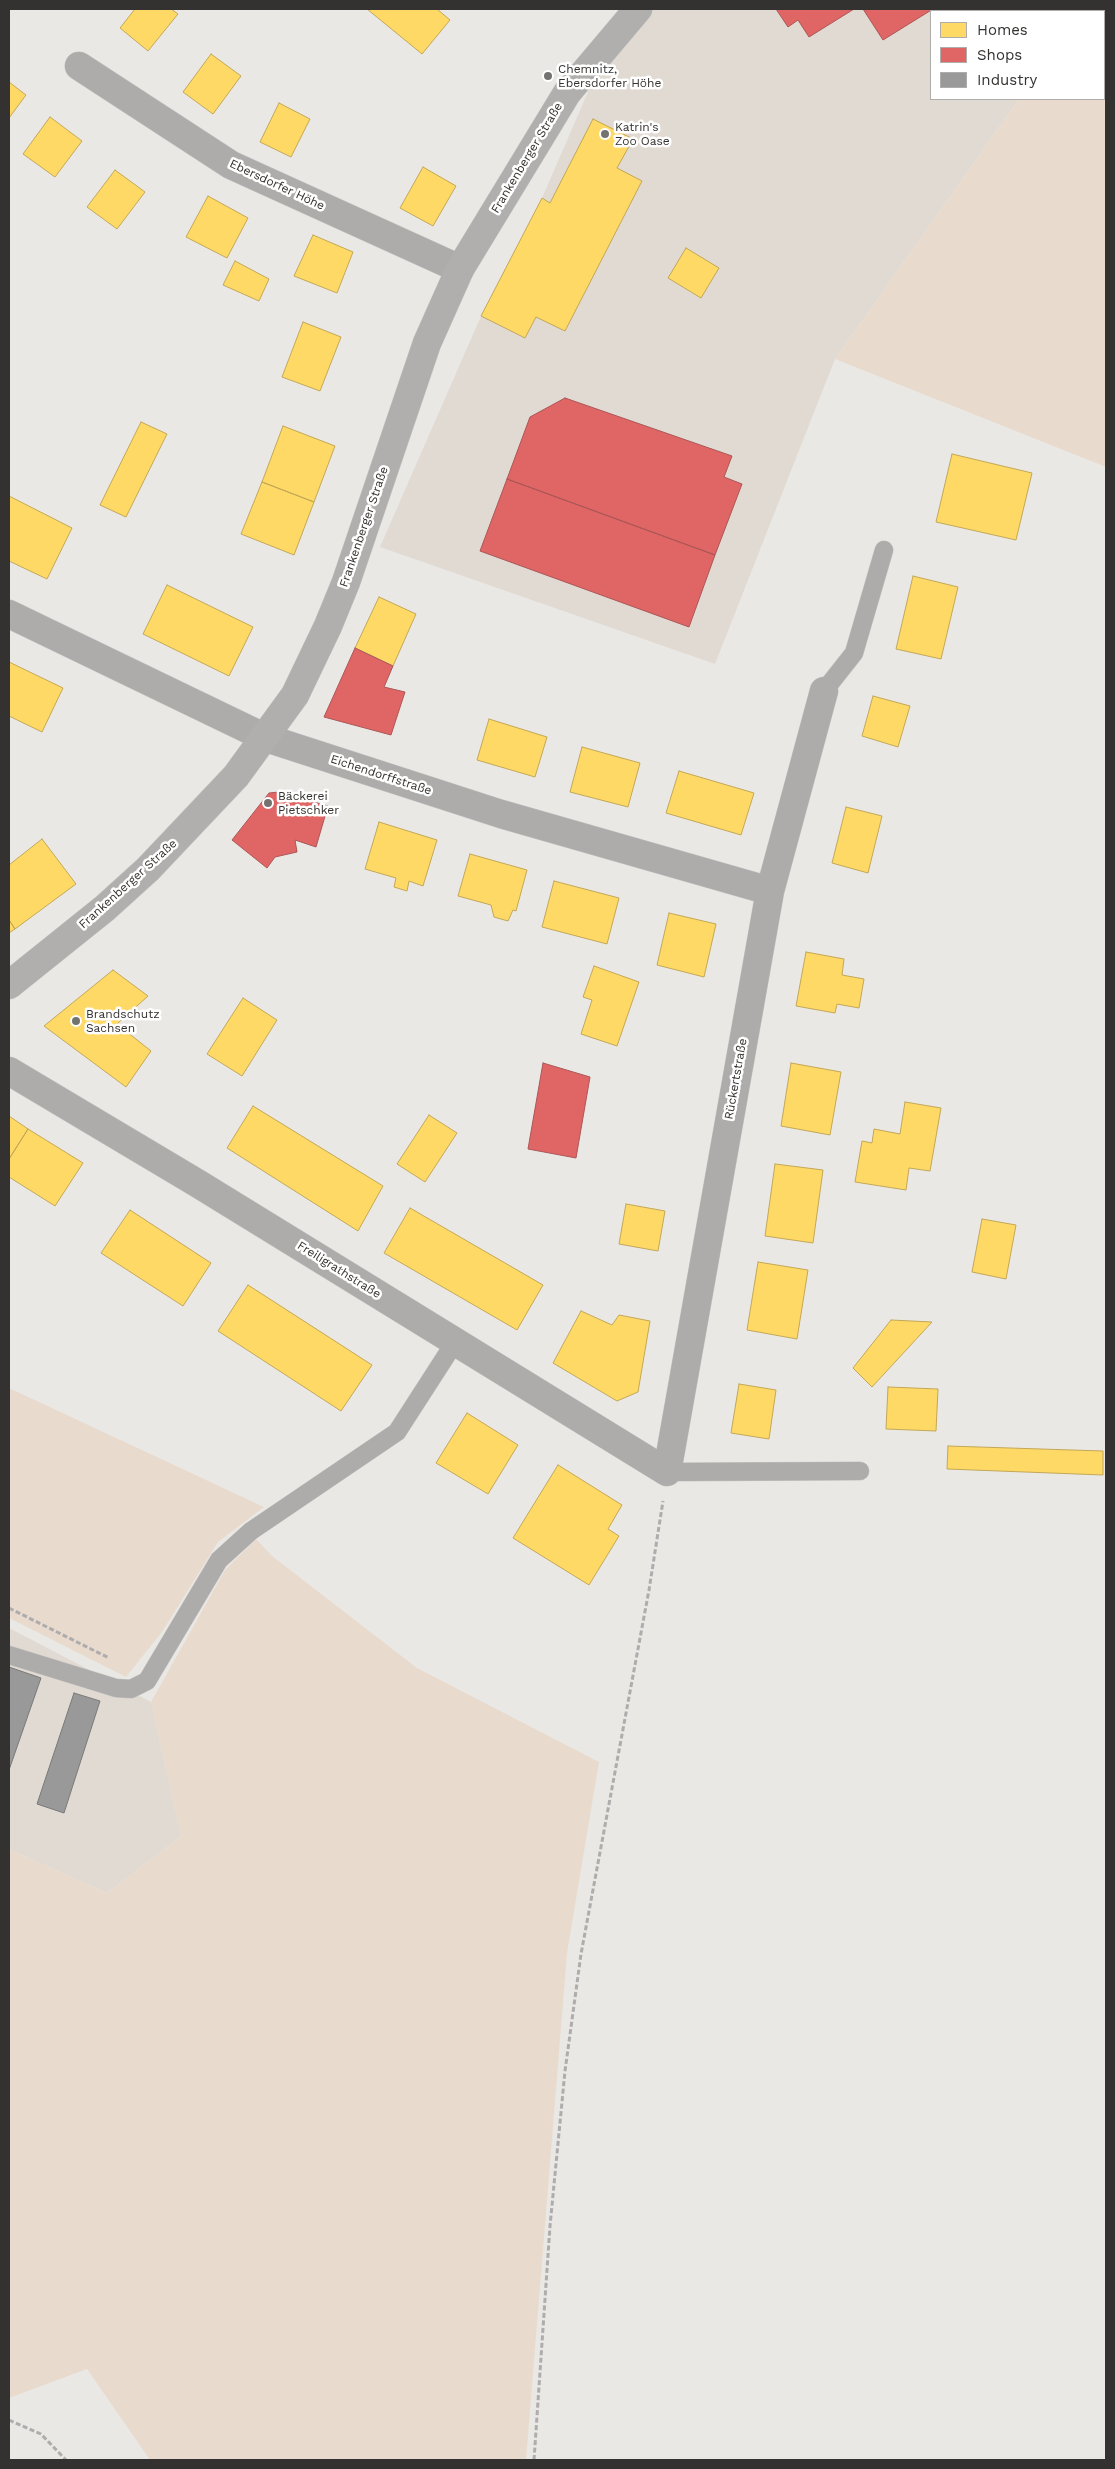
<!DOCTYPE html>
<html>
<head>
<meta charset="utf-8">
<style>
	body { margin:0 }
	#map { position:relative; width:1115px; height:2469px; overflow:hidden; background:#eae8e5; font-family:"Work Sans",sans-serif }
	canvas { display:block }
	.frame { position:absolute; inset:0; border:10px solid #343230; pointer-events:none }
	.legend { position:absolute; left:930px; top:10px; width:175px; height:90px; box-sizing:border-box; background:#fff; border:1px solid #aeadac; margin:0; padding:6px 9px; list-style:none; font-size:15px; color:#343230 }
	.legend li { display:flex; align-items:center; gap:10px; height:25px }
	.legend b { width:25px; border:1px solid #aeadac }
</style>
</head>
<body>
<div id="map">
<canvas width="1115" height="2469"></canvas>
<div class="frame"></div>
<ul class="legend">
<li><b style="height:14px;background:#ffd966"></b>Homes</li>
<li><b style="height:14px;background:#e06666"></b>Shops</li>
<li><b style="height:14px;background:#999"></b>Industry</li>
</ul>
</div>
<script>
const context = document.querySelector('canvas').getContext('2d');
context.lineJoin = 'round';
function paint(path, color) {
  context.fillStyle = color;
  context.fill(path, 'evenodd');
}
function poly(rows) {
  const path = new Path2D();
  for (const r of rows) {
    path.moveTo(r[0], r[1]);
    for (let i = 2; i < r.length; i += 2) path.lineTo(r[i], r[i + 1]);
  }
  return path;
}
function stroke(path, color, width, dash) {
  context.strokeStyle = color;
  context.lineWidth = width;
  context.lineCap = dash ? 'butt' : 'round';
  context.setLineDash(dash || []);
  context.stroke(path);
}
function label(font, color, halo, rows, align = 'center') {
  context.font = font + ' "Work Sans",sans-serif';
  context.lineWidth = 5;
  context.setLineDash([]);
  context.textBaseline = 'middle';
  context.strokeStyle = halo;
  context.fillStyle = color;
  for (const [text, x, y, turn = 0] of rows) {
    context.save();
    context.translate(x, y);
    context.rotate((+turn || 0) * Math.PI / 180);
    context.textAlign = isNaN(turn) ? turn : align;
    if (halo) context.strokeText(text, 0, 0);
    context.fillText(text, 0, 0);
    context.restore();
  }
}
const built = poly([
	[624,9,1083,9,1081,11,931,11,931,99,1019,99,835,359,715,664,380,547,481,316,542,198],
	[9,1628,151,1702,181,1836,107,1893,9,1849]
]);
const green = poly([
	[1083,9,1106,9,1106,467,835,359,1019,99,1104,99,1104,11,1081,11],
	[9,1388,264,1507,218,1542,162,1632,126,1677,9,1618],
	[256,1539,272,1556,417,1668,599,1762,567,1953,526,2460,150,2460,87,2369,9,2398,9,1849,107,1893,181,1836,151,1702,225,1570]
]);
const homes = poly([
	[135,9,171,9,178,14,148,51,120,28,135,9],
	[367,9,437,9,450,20,422,54,367,9],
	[211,54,241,76,213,114,183,92,211,54],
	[9,82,26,95,9,118,9,82],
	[279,103,310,119,291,157,260,142,279,103],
	[50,117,82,141,55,177,23,154,50,117],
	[593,119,633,139,617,168,642,181,565,331,536,317,525,338,481,316,542,198,550,203,593,119],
	[423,167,456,186,433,226,400,208,423,167],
	[115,170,145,192,117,229,87,207,115,170],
	[208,196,248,218,227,258,186,237,208,196],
	[313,235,353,252,337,293,294,276,313,235],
	[686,248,719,268,701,298,668,278,686,248],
	[235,261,269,279,259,301,223,285,235,261],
	[303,322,341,337,320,391,282,377,303,322],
	[141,422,167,434,126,517,100,505,141,422],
	[283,426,335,446,314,502,262,482,283,426],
	[952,454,1032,473,1016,540,936,522,952,454],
	[262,482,314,502,294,555,241,534,262,482],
	[9,496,72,528,47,579,9,561,9,496],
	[913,576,958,587,941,659,896,649,913,576],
	[167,585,253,627,229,676,143,634,167,585],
	[379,597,416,614,393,666,355,648,379,597],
	[9,662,63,688,42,732,9,716,9,662],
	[873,696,910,706,898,747,862,736,873,696],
	[489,719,547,737,535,777,477,760,489,719],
	[582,747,640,763,628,807,570,792,582,747],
	[679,771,754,793,741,835,666,813,679,771],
	[846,807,882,816,868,873,832,863,846,807],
	[379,822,437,840,423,886,409,881,407,891,394,887,396,878,365,869,379,822],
	[42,839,76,884,15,929,9,920,9,865,42,839],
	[470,854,527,870,516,911,513,910,508,921,494,917,491,905,458,896,470,854],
	[554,881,619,898,607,944,542,927,554,881],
	[669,913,716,924,704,977,657,965,669,913],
	[9,920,15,929,9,933,9,920],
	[806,952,844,959,842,975,864,979,859,1008,837,1004,835,1013,796,1006,806,952],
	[594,966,639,982,617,1046,581,1034,592,1000,583,997,594,966],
	[113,970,148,996,117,1024,151,1051,126,1087,44,1026,113,970],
	[243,998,277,1020,242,1076,207,1054,243,998],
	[791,1063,841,1072,830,1135,781,1126,791,1063],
	[905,1102,941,1108,930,1171,909,1168,906,1190,855,1182,862,1141,872,1143,874,1129,900,1134,905,1102],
	[253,1106,383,1186,358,1231,227,1148,253,1106],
	[429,1115,457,1133,425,1182,397,1164,429,1115],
	[9,1116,28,1129,9,1159,9,1116],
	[28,1129,83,1163,55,1206,9,1177,9,1159,28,1129],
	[775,1164,823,1170,813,1243,765,1236,775,1164],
	[626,1204,665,1211,658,1251,619,1244,626,1204],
	[410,1208,543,1285,517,1330,384,1253,410,1208],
	[130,1210,211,1263,183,1306,101,1253,130,1210],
	[982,1219,1016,1225,1006,1279,972,1272,982,1219],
	[758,1262,808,1270,797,1339,747,1330,758,1262],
	[248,1285,372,1365,341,1411,218,1331,248,1285],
	[581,1311,612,1325,619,1315,650,1321,638,1392,617,1401,553,1363,581,1311],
	[891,1320,932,1322,872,1387,853,1368,891,1320],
	[739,1384,776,1390,769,1439,731,1433,739,1384],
	[888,1387,938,1389,936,1431,886,1429,888,1387],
	[467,1413,518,1445,488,1494,436,1463,467,1413],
	[948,1446,1103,1451,1103,1475,947,1469,948,1446],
	[558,1465,622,1505,608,1529,619,1536,589,1585,513,1538,558,1465]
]);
const shops = poly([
	[776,9,854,9,809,37,798,20,788,27,776,9],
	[863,9,933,9,883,40,863,9],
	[565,398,732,456,724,477,742,484,715,555,507,479,530,417,565,398],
	[507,479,715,555,689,627,480,551,507,479],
	[355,648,393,666,384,687,405,692,391,735,324,717,355,648],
	[279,792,328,806,316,847,295,840,297,852,275,857,267,868,232,840,269,793,279,792],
	[543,1063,590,1077,576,1158,528,1149,543,1063]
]);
const industry = poly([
	[9,1667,41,1678,9,1770,9,1667],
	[74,1693,100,1701,64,1813,37,1804,74,1693]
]);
const path = poly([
	[9,1608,109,1658],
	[9,2420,41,2434,66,2460],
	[534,2460,550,2226,565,2071,581,1954,649,1590,663,1501]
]);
const lane = poly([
	[824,691,854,653,884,550],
	[667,1472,860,1471],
	[9,1655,116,1688,131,1689,147,1681,219,1560,251,1531,397,1432,455,1342]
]);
const street = poly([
	[79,66,231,165,460,269],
	[9,614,266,738,501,814,770,891],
	[9,1071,197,1183,667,1472,770,891,824,691]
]);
const primary = poly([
	[9,985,105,908,148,869,236,776,295,695,328,626,346,582,427,343,460,269,567,93,638,9]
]);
const markers = [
	[548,76,5,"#74726f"],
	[605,134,5,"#74726f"],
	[268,803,5,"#74726f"],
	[76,1021,5,"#74726f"]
];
const poiNames = [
	["Chemnitz,",558,69],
	["Ebersdorfer Höhe",558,83],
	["Katrin's",615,127],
	["Zoo Oase",615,141],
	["Bäckerei",278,796],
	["Pietschker",278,810],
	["Brandschutz",86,1014],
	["Sachsen",86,1028]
];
const streetNames = [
	["Frankenberger Straße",527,158,-59],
	["Ebersdorfer Höhe",277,185,25],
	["Frankenberger Straße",364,527,-71],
	["Eichendorffstraße",381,775,18],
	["Frankenberger Straße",128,884,-42],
	["Rückertstraße",736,1079,-80],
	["Freiligrathstraße",339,1270,32]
];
paint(built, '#e1dad2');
paint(green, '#e8dbcd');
paint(homes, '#ffd966');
stroke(homes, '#c2a756', 1);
paint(shops, '#e06666');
stroke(shops, '#ac5656', 1);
paint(industry, '#999');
stroke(industry, '#7b7a7a', 1);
stroke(lane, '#c5c4c2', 19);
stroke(street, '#c5c4c2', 29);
stroke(primary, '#c5c4c2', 29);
stroke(path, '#aeacac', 3, [5, 2.5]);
stroke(lane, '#aeacab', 18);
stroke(street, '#aeacab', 28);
stroke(primary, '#b0afae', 28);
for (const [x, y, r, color] of markers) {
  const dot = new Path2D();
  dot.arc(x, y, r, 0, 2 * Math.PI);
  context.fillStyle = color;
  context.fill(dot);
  stroke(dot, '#fff', 2);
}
label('12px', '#343230', '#fff', poiNames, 'left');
label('12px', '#343230', '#fff', streetNames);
</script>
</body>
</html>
